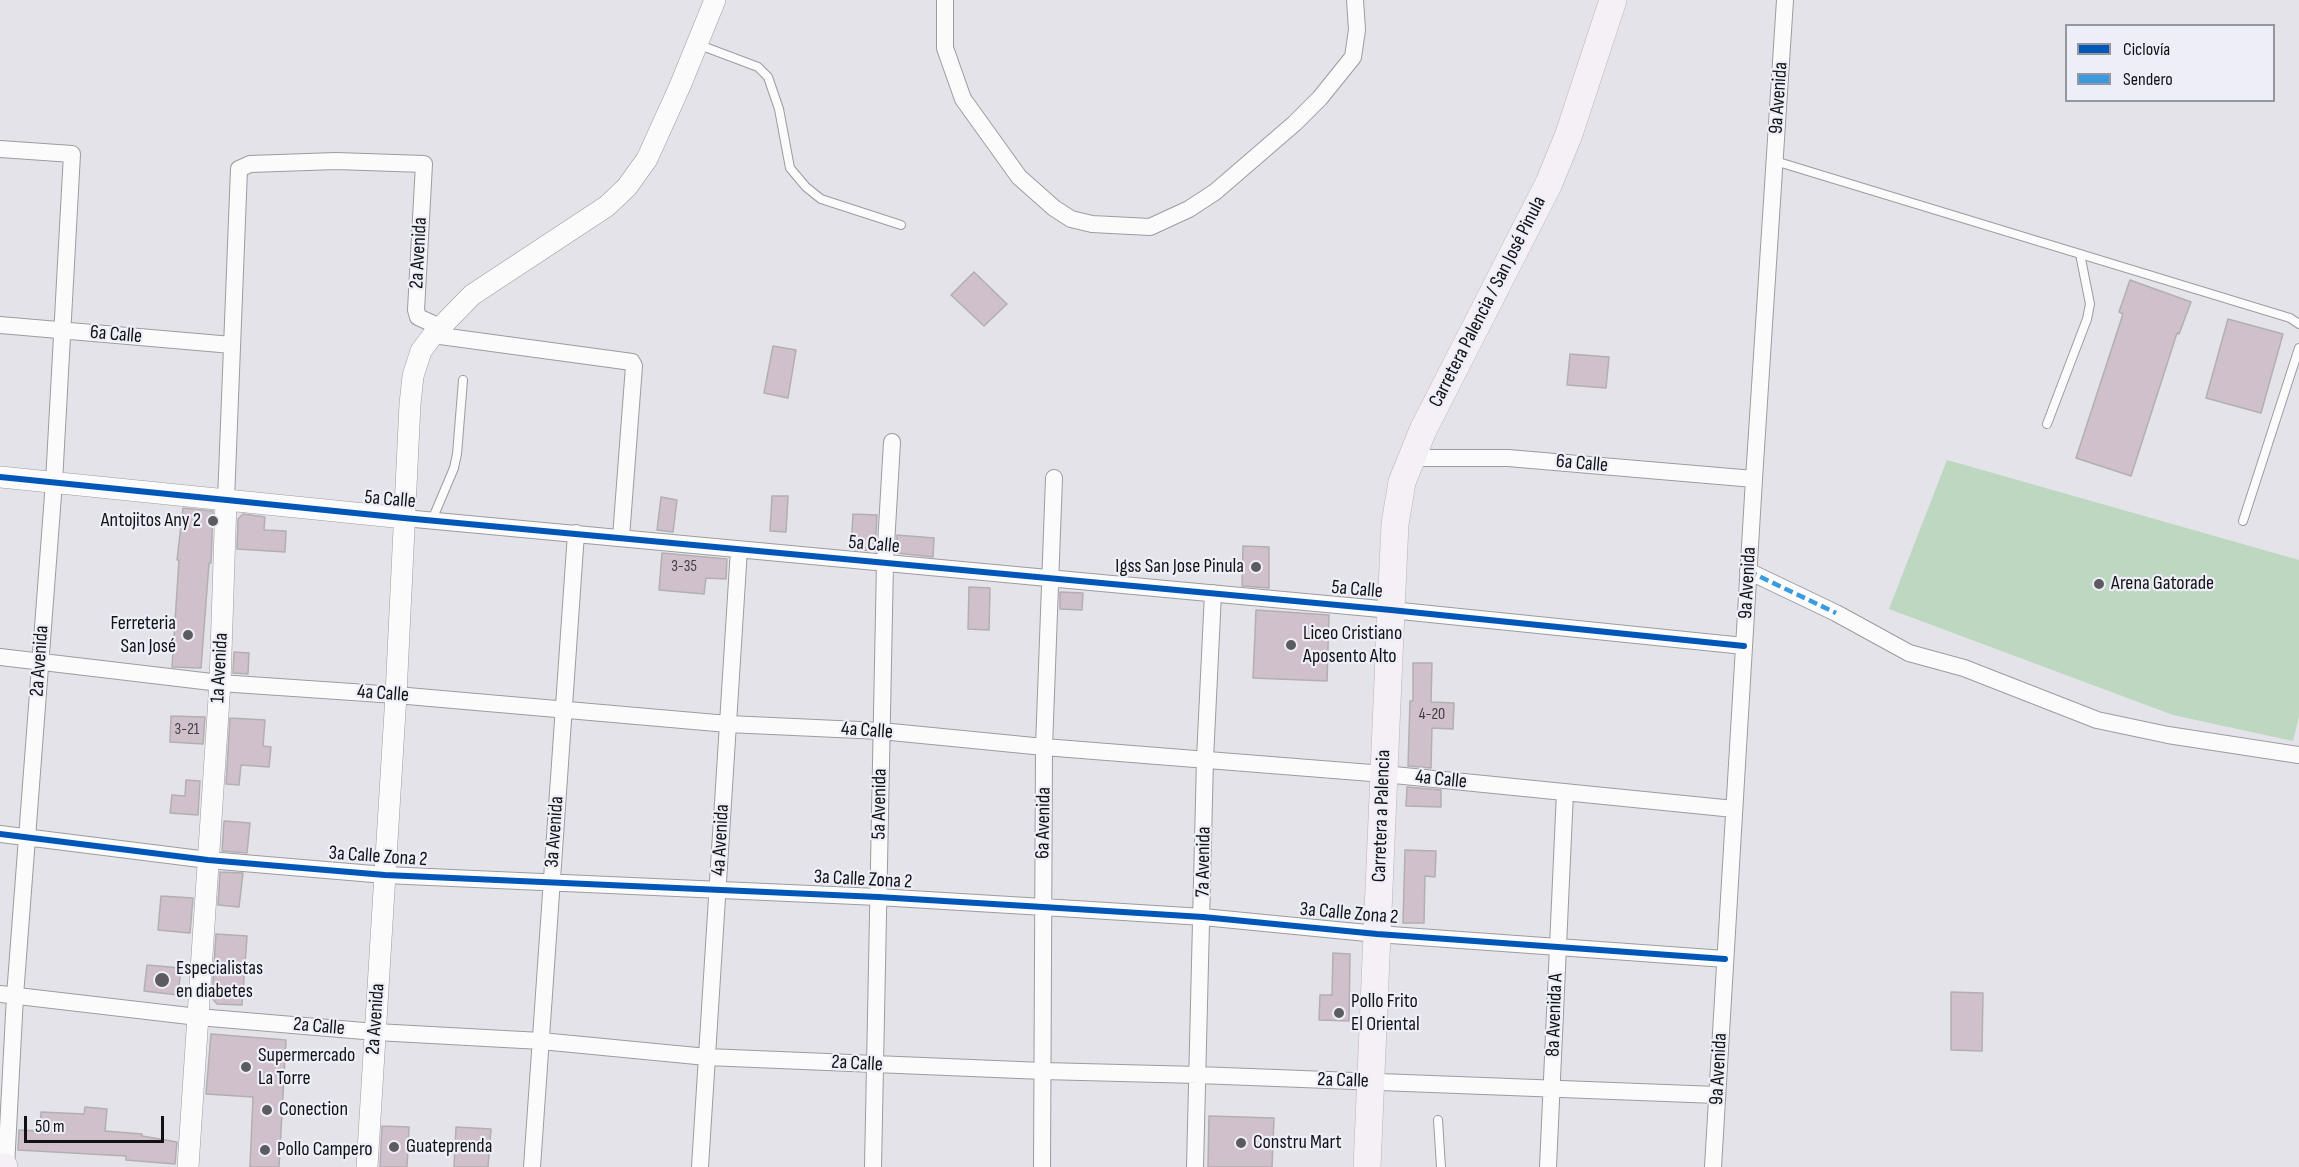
<!DOCTYPE html>
<html>
<head>
<meta charset="utf-8">
<style>
	body { margin:0 }
	#map { position:relative; width:2299px; height:1167px; overflow:hidden; background:#e3e3e9; font-family:"Sofia Sans Condensed",sans-serif }
	canvas { display:block }
	.legend { position:absolute; left:2065px; top:24px; width:210px; height:78px; box-sizing:border-box; background:#eeeef8; border:2px solid #96969e; margin:0; padding:8px 10px; list-style:none; font-size:18px; color:#121216 }
	.legend li { display:flex; align-items:center; gap:12px; height:30px }
	.legend b { width:30px; border:2px solid #96969e }
	.scale { position:absolute; left:24px; top:1116px; width:140px; height:27px; box-sizing:border-box; border:3px solid #121216; border-top:0; padding-left:8px; font-size:18px; line-height:21px; white-space:nowrap; color:#121216; -webkit-text-stroke:4px #eeeef8; paint-order:stroke }
</style>
</head>
<body>
<div id="map">
<canvas width="2299" height="1167"></canvas>
<ul class="legend">
<li><b style="height:8px;background:#0057b8"></b>Ciclovía</li>
<li><b style="height:8px;background:#3a9adf"></b>Sendero</li>
</ul>
<div class="scale">50 m</div>
</div>
<script>
const context = document.querySelector('canvas').getContext('2d');
context.lineJoin = 'round';
function paint(path, color) {
  context.fillStyle = color;
  context.fill(path, 'evenodd');
}
function poly(rows) {
  const path = new Path2D();
  for (const r of rows) {
    path.moveTo(r[0], r[1]);
    for (let i = 2; i < r.length; i += 2) path.lineTo(r[i], r[i + 1]);
  }
  return path;
}
function stroke(path, color, width, dash) {
  context.strokeStyle = color;
  context.lineWidth = width;
  context.lineCap = dash ? 'butt' : 'round';
  context.setLineDash(dash || []);
  context.stroke(path);
}
function label(font, color, halo, rows, align = 'center') {
  context.font = font + ' "Sofia Sans Condensed",sans-serif';
  context.lineWidth = 4.5;
  context.setLineDash([]);
  context.textBaseline = 'middle';
  context.strokeStyle = halo;
  context.fillStyle = color;
  for (const [text, x, y, turn = 0] of rows) {
    context.save();
    context.translate(x, y);
    context.rotate((+turn || 0) * Math.PI / 180);
    context.textAlign = isNaN(turn) ? turn : align;
    if (halo) context.strokeText(text, 0, 0);
    context.fillText(text, 0, 0);
    context.restore();
  }
}
const green = poly([
	[1947,460,2299,560,2299,716,2293,741,2173,715,1889,609]
]);
const building = poly([
	[974,272,1007,304,984,326,951,295,974,272],
	[2130,280,2191,302,2179,334,2177,333,2131,476,2076,458,2123,314,2119,312,2130,280],
	[2228,319,2283,334,2261,413,2206,398,2228,319],
	[773,346,796,350,788,398,764,393,773,346],
	[1570,354,1609,357,1606,388,1567,385,1570,354],
	[772,496,788,496,786,532,770,531,772,496],
	[661,497,677,500,673,532,657,530,661,497],
	[183,508,213,511,211,563,209,563,201,668,172,667,179,560,177,560,183,508],
	[243,514,265,517,264,530,286,531,285,552,237,549,238,519,243,514],
	[853,514,877,515,875,551,851,549,853,514],
	[897,535,934,538,933,557,896,553,897,535],
	[1243,546,1269,547,1269,588,1242,586,1243,546],
	[662,553,727,559,726,579,706,578,704,594,659,590,662,553],
	[969,587,990,588,989,630,968,629,969,587],
	[1060,592,1083,593,1082,610,1060,609,1060,592],
	[1256,610,1329,615,1327,681,1253,678,1256,610],
	[234,652,249,653,248,674,233,673,234,652],
	[1413,663,1432,663,1431,702,1454,703,1453,729,1432,728,1431,768,1408,766,1410,701,1413,701,1413,663],
	[171,716,205,717,203,744,170,742,171,716],
	[230,718,265,720,263,746,271,747,269,767,241,765,239,785,226,784,230,718],
	[186,780,200,781,198,815,170,813,172,795,185,796,186,780],
	[1407,787,1441,790,1441,807,1406,806,1407,787],
	[224,821,250,823,247,853,222,851,224,821],
	[1405,850,1436,851,1435,877,1425,876,1424,923,1403,923,1405,850],
	[220,872,243,873,239,907,218,905,220,872],
	[161,896,193,898,190,933,158,930,161,896],
	[216,934,247,936,242,1005,217,1004,212,998,216,934],
	[1333,953,1350,954,1349,1021,1319,1020,1320,995,1332,995,1333,953],
	[147,965,181,968,178,995,144,991,147,965],
	[1951,992,1983,993,1982,1051,1951,1050,1951,992],
	[211,1034,286,1040,279,1167,250,1167,253,1097,206,1094,211,1034],
	[85,1107,107,1109,105,1131,142,1134,142,1136,177,1142,175,1164,126,1160,126,1156,18,1150,19,1130,40,1131,41,1112,84,1114,85,1107],
	[1209,1116,1274,1118,1272,1167,1208,1167,1209,1116],
	[382,1126,409,1127,407,1167,380,1167,382,1126],
	[456,1127,491,1129,488,1167,454,1167,456,1127]
]);
const service = poly([
	[697,44,758,67,768,77,779,109,790,168,806,187,821,199,901,225],
	[1775,161,2290,318,2299,324],
	[2047,424,2087,319,2090,304,2080,254],
	[432,520,454,468,457,454,463,380],
	[2243,521,2299,348],
	[1438,1120,1441,1167]
]);
const minor = poly([
	[945,0,945,48,963,99,1019,177,1054,208,1071,219,1092,224,1150,227,1189,209,1215,192,1295,123,1320,98,1353,57,1357,30,1355,0],
	[0,149,72,154,54,482,15,996,6,1167],
	[0,325,232,345],
	[433,335,632,362,634,366,621,537],
	[1411,458,1508,458,1754,479],
	[226,500,239,169,250,164,336,161,424,164,416,310,418,317,440,327],
	[404,518,1391,610,1744,646],
	[1748,571,1836,613,1909,653,1964,668,2097,720,2168,735,2299,755],
	[0,657,220,683,396,695,728,724,881,731,1044,747,1384,774,1734,809],
	[0,834,208,860,385,875,878,897,1043,907,1203,917,1377,934,1725,959],
	[0,994,198,1017,376,1032,541,1041,707,1057,1043,1071,1198,1075,1717,1095],
	[532,1167,576,533],
	[700,1167,739,549],
	[873,1167,885,562,892,442],
	[1042,1167,1044,747,1054,478],
	[1195,1167,1205,759,1213,593],
	[1548,1167,1565,792],
	[1713,1167,1754,479,1785,0]
]);
const tertiary = poly([
	[0,477,404,518],
	[188,1167,220,683,226,500],
	[367,1167,396,695,410,404,413,376,421,351,433,335,472,295,607,206,627,187,647,159,680,86,715,0]
]);
const primary = poly([
	[0,1167,4,1167],
	[1367,1167,1391,610,1395,524,1402,482,1423,430,1549,183,1569,134,1613,0]
]);
const quiet = poly([
	[1748,571,1836,613]
]);
const cycleway = poly([
	[0,477,404,518,1391,610,1744,646],
	[0,834,208,860,385,875,878,897,1043,907,1203,917,1377,934,1725,959]
]);
const markers = [
	[213,521,6,"#5b5b60"],
	[1256,567,6,"#5b5b60"],
	[2099,584,6,"#5b5b60"],
	[188,635,6,"#5b5b60"],
	[1291,645,6,"#5b5b60"],
	[162,980,8,"#5b5b60"],
	[1339,1013,6,"#5b5b60"],
	[246,1067,6,"#5b5b60"],
	[267,1110,6,"#5b5b60"],
	[1241,1143,6,"#5b5b60"],
	[394,1147,6,"#5b5b60"],
	[265,1150,6,"#5b5b60"]
];
const numberNames = [
	["3-35",684,567],
	["4-20",1432,715],
	["3-21",187,730]
];
const streetNames = [
	["9a Avenida",1779,98,-86],
	["2a Avenida",419,253,-87],
	["Carretera Palencia / San José Pinula",1488,302,-63],
	["6a Calle",116,335,5],
	["6a Calle",1582,464,5],
	["5a Calle",390,500,5],
	["5a Calle",874,545,5],
	["9a Avenida",1748,583,-87],
	["5a Calle",1357,590,5],
	["2a Avenida",40,661,-86],
	["1a Avenida",220,668,-87],
	["4a Calle",383,694,4],
	["4a Calle",867,731,4],
	["4a Calle",1441,780,6],
	["5a Avenida",880,804,-89],
	["Carretera a Palencia",1382,816,-88],
	["6a Avenida",1044,823,-89],
	["3a Avenida",555,832,-86],
	["4a Avenida",721,840,-87],
	["3a Calle Zona 2",378,857,4],
	["7a Avenida",1204,862,-89],
	["3a Calle Zona 2",863,880,3],
	["3a Calle Zona 2",1349,914,5],
	["8a Avenida A",1555,1015,-88],
	["2a Avenida",376,1019,-86],
	["2a Calle",319,1027,5],
	["2a Calle",857,1064,3],
	["9a Avenida",1719,1069,-87],
	["2a Calle",1343,1081,2]
];
const poiNames = [
	["Antojitos Any 2",201,521,"right"],
	["Igss San Jose Pinula",1244,567,"right"],
	["Arena Gatorade",2111,584],
	["Ferreteria",176,624,"right"],
	["San José",176,647,"right"],
	["Liceo Cristiano",1303,634],
	["Aposento Alto",1303,657],
	["Especialistas",176,969],
	["en diabetes",176,992],
	["Pollo Frito",1351,1002],
	["El Oriental",1351,1025],
	["Supermercado",258,1056],
	["La Torre",258,1079],
	["Conection",279,1110],
	["Constru Mart",1253,1143],
	["Guateprenda",406,1147],
	["Pollo Campero",277,1150]
];
paint(green, '#bdd7c0');
paint(building, '#cfc0cb');
stroke(building, '#b2afb3', 1.5);
stroke(service, '#9c9ca0', 10);
stroke(minor, '#9c9ca0', 18);
stroke(tertiary, '#9c9ca0', 22);
stroke(primary, '#b9b2bc', 28);
stroke(service, '#fbfbfc', 8);
stroke(minor, '#fbfbfc', 16);
stroke(tertiary, '#fbfbfc', 21);
stroke(primary, '#f4f0f5', 27);
stroke(quiet, '#3a9adf', 4.5, [9, 4.5]);
stroke(cycleway, '#0057b8', 6);
for (const [x, y, r, color] of markers) {
  const dot = new Path2D();
  dot.arc(x, y, r, 0, 2 * Math.PI);
  context.fillStyle = color;
  context.fill(dot);
  stroke(dot, '#eeeef8', 2);
}
label('16px', '#413e43', null, numberNames);
label('20px', '#121216', '#eeeef8', streetNames);
label('20px', '#121216', '#eeeef8', poiNames, 'left');
</script>
</body>
</html>
